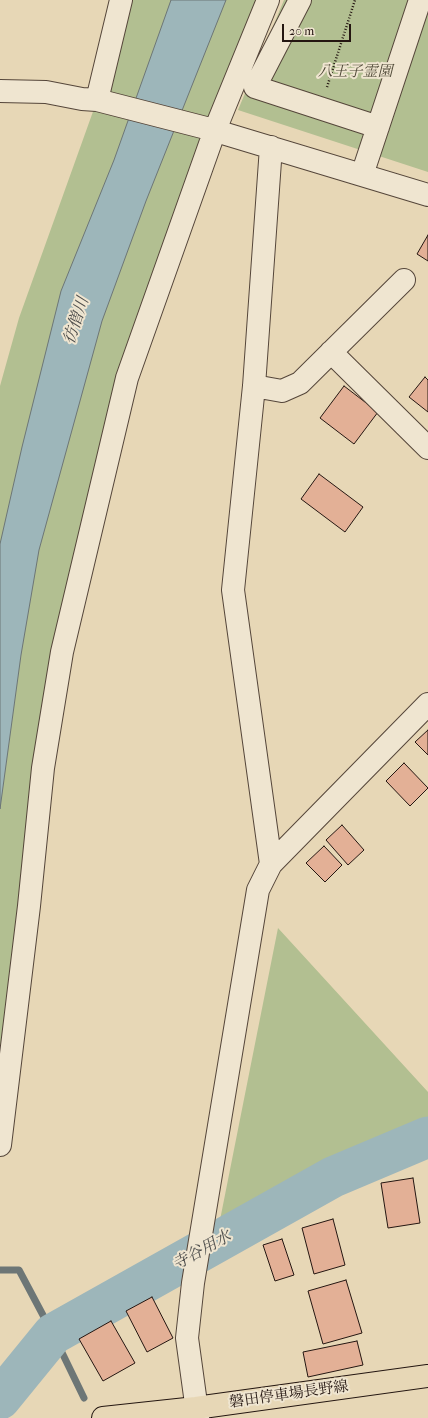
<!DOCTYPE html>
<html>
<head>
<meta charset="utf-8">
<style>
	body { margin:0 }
	#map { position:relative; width:428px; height:1418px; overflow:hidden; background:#e7d7b6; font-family:"IM FELL French Canon",serif }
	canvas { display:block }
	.scale { position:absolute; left:282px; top:24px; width:69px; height:18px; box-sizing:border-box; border:2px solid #241611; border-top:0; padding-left:5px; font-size:12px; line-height:14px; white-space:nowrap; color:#241611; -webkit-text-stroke:3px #efe5d0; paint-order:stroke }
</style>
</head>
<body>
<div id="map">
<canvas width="428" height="1418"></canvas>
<div class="scale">20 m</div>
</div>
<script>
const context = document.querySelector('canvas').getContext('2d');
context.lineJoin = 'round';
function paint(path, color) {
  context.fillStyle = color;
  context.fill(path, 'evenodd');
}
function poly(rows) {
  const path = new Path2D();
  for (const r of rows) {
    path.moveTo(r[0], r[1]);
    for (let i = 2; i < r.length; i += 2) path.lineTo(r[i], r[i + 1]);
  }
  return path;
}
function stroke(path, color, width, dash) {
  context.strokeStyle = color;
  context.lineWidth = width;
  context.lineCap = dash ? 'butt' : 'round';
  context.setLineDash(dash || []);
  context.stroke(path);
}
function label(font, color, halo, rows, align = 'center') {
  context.font = font + ' "IM FELL French Canon","Noto Serif JP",serif';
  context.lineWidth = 4;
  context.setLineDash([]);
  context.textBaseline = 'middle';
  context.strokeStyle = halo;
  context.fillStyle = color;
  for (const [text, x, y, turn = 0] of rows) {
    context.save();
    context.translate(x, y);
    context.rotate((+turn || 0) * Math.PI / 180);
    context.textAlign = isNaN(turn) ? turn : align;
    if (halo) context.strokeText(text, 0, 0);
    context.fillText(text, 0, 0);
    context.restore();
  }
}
const green = poly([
	[133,0,267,0,143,332,62,652,0,1048,0,386,19,318],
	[284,0,428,0,428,172,238,110],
	[278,928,428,1092,428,1124,220,1220]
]);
const water = poly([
	[171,0,226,0,146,201,102,321,39,550,21,655,0,809,0,544,22,447,61,291,114,160,171,0]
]);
const stream = poly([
	[0,1270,19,1270,53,1334,84,1398]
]);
const river = poly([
	[0,1399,53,1334,333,1177,428,1137]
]);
const building = poly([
	[428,235,428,261,417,254,428,235],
	[425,377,428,380,428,412,409,397,425,377],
	[344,386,378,412,354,444,320,418,344,386],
	[319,474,363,507,345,532,301,499,319,474],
	[428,730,428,755,415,742,428,730],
	[404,763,428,788,410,806,386,781,404,763],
	[342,825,364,850,348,865,326,840,342,825],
	[324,846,342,865,325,882,306,863,324,846],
	[413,1178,420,1223,388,1228,381,1183,413,1178],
	[333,1219,345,1265,314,1274,302,1228,333,1219],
	[282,1239,294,1275,275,1281,263,1245,282,1239],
	[346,1280,362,1333,323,1344,308,1291,346,1280],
	[152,1297,173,1338,147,1352,126,1311,152,1297],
	[111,1321,135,1363,103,1381,79,1339,111,1321],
	[357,1341,363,1365,308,1377,303,1352,357,1341]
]);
const path = poly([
	[327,87,355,0]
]);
const minor = poly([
	[300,0,255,87,378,127],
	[0,91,46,92,82,99,97,100,206,128,428,195],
	[97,100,121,0],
	[271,147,254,386,233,590,271,864],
	[362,175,420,0],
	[331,352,428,448],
	[254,386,282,391,300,383,404,280],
	[0,1145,29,906,43,768,62,652,127,378,215,130,268,0],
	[198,1418,187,1338,193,1283,258,890,271,864,428,704]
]);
const major = poly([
	[103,1418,196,1408,428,1376]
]);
const parkNames = [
	["八王子霊園",355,72]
];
const streetNames = [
	["磐田停車場長野線",289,1395,-8]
];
const waterNames = [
	["彷僧川",77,321,-72],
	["寺谷用水",202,1251,-29]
];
paint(green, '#b2bf91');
paint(water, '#9db6ba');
stroke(water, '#6d7676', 1);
stroke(stream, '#6d7676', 7);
stroke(river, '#9db6ba', 41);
paint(building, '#e3b096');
stroke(building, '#241611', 1);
stroke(minor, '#55463a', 24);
stroke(major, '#241611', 24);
stroke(path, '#241611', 2.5, [1, 2]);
stroke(minor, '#efe5d0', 22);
stroke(major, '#e7d7b6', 22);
label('italic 15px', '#4f4937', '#efe5d0', parkNames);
label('15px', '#241611', '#efe5d0', streetNames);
label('italic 16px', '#4e4e4c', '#efe5d0', waterNames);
</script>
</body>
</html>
